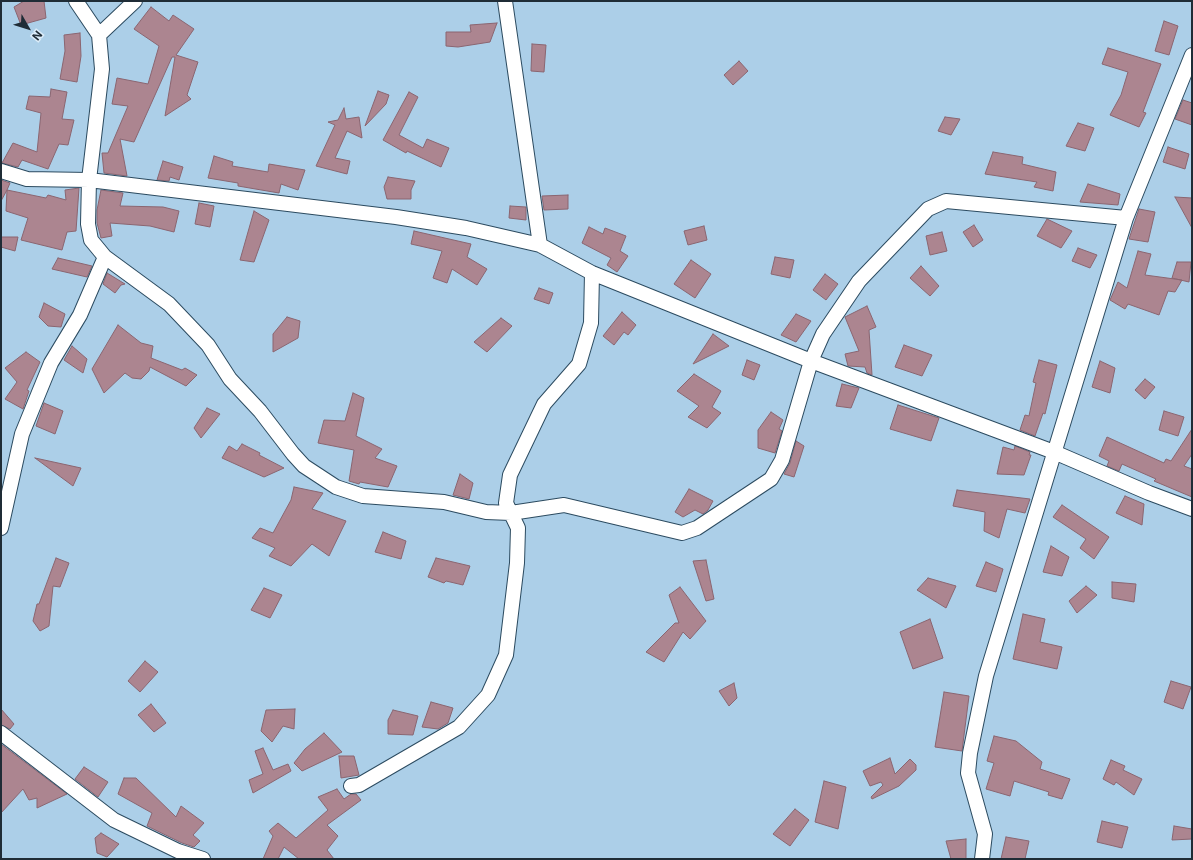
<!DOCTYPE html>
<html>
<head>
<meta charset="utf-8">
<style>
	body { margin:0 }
	#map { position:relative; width:1193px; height:860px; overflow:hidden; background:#accfe8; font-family:Inter,sans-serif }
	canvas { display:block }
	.frame { position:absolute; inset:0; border:2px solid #1f2c36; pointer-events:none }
	.north { position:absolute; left:8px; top:8px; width:40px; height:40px; -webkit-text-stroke:3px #dcedfa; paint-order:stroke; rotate:129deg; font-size:11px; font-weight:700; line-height:16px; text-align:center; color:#1f2c36 }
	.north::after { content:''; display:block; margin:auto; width:14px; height:18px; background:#1f2c36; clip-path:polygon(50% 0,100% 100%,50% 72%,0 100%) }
</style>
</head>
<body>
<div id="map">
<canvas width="1193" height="860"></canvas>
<div class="frame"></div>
<div class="north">N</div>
</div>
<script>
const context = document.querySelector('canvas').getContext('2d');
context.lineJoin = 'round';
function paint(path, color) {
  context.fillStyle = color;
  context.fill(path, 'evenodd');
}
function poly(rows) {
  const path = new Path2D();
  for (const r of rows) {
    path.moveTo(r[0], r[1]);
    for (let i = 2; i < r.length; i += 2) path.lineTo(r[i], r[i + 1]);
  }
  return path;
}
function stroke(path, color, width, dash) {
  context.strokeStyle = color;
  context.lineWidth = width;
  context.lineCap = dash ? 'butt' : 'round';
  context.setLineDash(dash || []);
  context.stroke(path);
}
const building = poly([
	[24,1,44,1,46,18,21,25,14,7,24,1],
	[151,7,169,21,173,15,194,29,176,55,198,62,187,95,191,99,165,116,175,57,172,57,134,142,120,139,127,176,104,173,102,153,108,153,128,106,112,104,117,78,148,84,159,46,134,29,151,7],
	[1164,21,1178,26,1169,55,1155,51,1164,21],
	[497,23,490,42,458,47,446,46,446,32,471,32,470,25,497,23],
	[80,33,81,56,77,82,60,79,65,51,64,35,80,33],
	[532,44,546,45,544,72,531,71,532,44],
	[1108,48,1161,64,1143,112,1146,113,1139,127,1110,115,1121,95,1128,72,1102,64,1108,48],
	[739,61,748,71,733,85,724,75,739,61],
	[51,89,67,92,62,119,74,120,68,145,59,144,48,169,22,160,18,167,2,163,13,143,37,152,41,113,26,109,29,96,50,97,51,89],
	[378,91,389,95,386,104,365,126,378,91],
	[409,92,418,97,399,135,423,148,427,139,449,148,441,167,407,151,406,153,383,140,409,92],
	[1183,100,1192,103,1192,125,1175,119,1183,100],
	[344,108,346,119,359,117,362,138,347,131,335,158,350,161,347,174,316,166,335,125,328,122,338,120,344,108],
	[945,117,960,119,951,135,938,131,945,117],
	[1078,123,1094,128,1085,151,1066,146,1078,123],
	[1168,147,1189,154,1185,169,1163,162,1168,147],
	[993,152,1023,157,1022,164,1056,172,1053,191,1034,187,1037,182,985,174,993,152],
	[214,156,233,162,232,166,268,172,269,164,305,170,298,190,281,184,279,193,238,186,238,183,208,178,214,156],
	[163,161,183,167,179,180,170,177,169,181,157,180,163,161],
	[388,177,415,181,411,190,411,199,387,199,384,187,388,177],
	[1,180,10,183,7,190,46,198,48,195,66,200,65,190,79,188,76,231,67,232,62,250,21,240,28,218,6,211,7,190,1,201,1,180],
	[1088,184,1120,194,1118,205,1080,202,1088,184],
	[101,190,123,193,120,206,163,207,179,211,174,232,150,226,110,223,112,236,101,238,97,223,97,210,101,190],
	[568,195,568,209,544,210,542,196,568,195],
	[1175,197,1192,198,1192,228,1175,197],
	[199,203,214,206,210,227,195,224,199,203],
	[510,206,526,207,526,220,509,218,510,206],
	[1139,209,1155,212,1148,242,1129,239,1139,209],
	[254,211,269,220,254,262,240,260,254,211],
	[1047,219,1072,231,1061,248,1037,236,1047,219],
	[974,225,983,240,973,247,963,232,974,225],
	[704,226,707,240,688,245,684,231,704,226],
	[589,227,603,234,605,228,626,236,620,251,628,256,617,272,607,265,611,258,582,243,589,227],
	[414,231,471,244,467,257,487,269,477,285,452,269,447,283,433,278,442,251,411,244,414,231],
	[942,232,947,251,930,255,926,236,942,232],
	[1,237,18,237,15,251,1,247,1,237],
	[1078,248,1097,255,1090,268,1072,261,1078,248],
	[1138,251,1151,254,1145,275,1182,280,1175,292,1168,291,1159,315,1128,304,1125,309,1110,300,1118,282,1127,288,1138,251],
	[775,257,794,260,790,278,771,274,775,257],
	[58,258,92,266,87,277,52,269,58,258],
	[691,260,711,274,695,298,674,284,691,260],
	[1177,262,1191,262,1189,282,1172,278,1177,262],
	[921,266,939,286,930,296,910,278,921,266],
	[107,273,125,284,121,285,115,293,103,284,107,273],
	[825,274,838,284,826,300,813,290,825,274],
	[539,288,553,293,549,304,534,299,539,288],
	[44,303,65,314,61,327,48,326,39,317,44,303],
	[867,306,876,327,869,330,872,375,867,373,865,367,848,366,845,354,859,351,845,317,867,306],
	[622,312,636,325,628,335,624,332,614,345,603,336,622,312],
	[796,314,811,321,796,342,781,335,796,314],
	[287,317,300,321,298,338,273,352,273,334,287,317],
	[501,318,512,326,487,352,474,342,501,318],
	[118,325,141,343,153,346,151,358,182,370,185,368,197,375,186,386,150,367,149,371,141,379,132,378,125,373,104,393,92,369,118,325],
	[713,334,729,346,693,364,713,334],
	[904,345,932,355,922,376,895,367,904,345],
	[72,346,87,359,83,373,64,360,72,346],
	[26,352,40,362,27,390,29,391,23,409,5,399,17,382,5,368,26,352],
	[747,360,760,365,754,380,742,375,747,360],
	[1039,360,1057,365,1045,414,1043,413,1035,436,1020,430,1025,415,1029,416,1036,383,1033,382,1039,360],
	[1100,361,1115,368,1110,393,1092,387,1100,361],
	[694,374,721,391,712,407,721,413,707,428,688,417,699,406,677,391,694,374],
	[1145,379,1155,387,1145,399,1135,390,1145,379],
	[842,384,859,388,851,408,836,406,842,384],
	[353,393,364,398,356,436,382,449,375,458,397,466,388,487,360,482,359,484,349,481,354,450,318,443,324,420,345,421,353,393],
	[44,403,63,411,55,434,36,426,44,403],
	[898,405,939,418,931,441,890,429,898,405],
	[207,408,220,414,201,438,194,428,207,408],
	[1164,411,1184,417,1178,436,1159,430,1164,411],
	[771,412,783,420,779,429,782,431,775,453,758,448,758,430,771,412],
	[1192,429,1192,454,1184,466,1192,469,1192,497,1154,481,1156,479,1122,464,1119,471,1107,466,1109,461,1099,456,1107,437,1164,463,1166,459,1171,461,1192,429],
	[796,441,804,446,794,477,784,474,790,463,796,441],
	[242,444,260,453,259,455,284,468,264,477,222,458,229,446,237,451,242,444],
	[1015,446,1030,452,1029,455,1031,455,1024,475,997,474,1003,447,1014,450,1015,446],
	[35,458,81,468,73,486,35,458],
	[460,474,473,483,469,499,453,495,460,474],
	[294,487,323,493,312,509,346,521,329,556,312,544,291,566,269,556,275,548,252,538,260,528,273,533,291,500,294,487],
	[689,489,713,501,708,510,703,514,695,510,683,517,675,512,689,489],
	[957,490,972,492,1030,499,1025,513,1007,509,999,538,984,531,985,512,953,506,957,490],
	[1125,496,1144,504,1142,525,1116,513,1125,496],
	[1062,505,1109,537,1094,559,1080,548,1086,539,1053,517,1062,505],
	[383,532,406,541,401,559,375,552,383,532],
	[1051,546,1069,557,1062,576,1043,572,1051,546],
	[56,558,69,563,60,587,53,586,49,626,40,631,33,621,37,604,39,604,56,558],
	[436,558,470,566,463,585,446,581,444,583,428,577,436,558],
	[706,560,714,599,706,601,693,561,706,560],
	[986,562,1003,569,996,592,976,586,986,562],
	[928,578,956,586,946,608,917,590,928,578],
	[1112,582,1136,584,1134,602,1112,598,1112,582],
	[1086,586,1097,595,1077,613,1069,601,1086,586],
	[680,587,706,621,690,639,683,632,664,662,646,652,675,623,679,623,669,595,680,587],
	[264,588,282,595,270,618,251,610,264,588],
	[1023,614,1045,619,1040,642,1062,647,1057,669,1013,659,1023,614],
	[930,619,943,658,913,669,900,632,930,619],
	[145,661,158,672,140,692,128,681,145,661],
	[1171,681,1191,687,1183,709,1164,702,1171,681],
	[734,683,737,698,729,706,719,691,734,683],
	[944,692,969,696,962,751,935,747,944,692],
	[431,702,453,708,448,723,438,729,422,727,431,702],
	[151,704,166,723,154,732,138,715,151,704],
	[1,709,14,724,10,729,1,725,1,709],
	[295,709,294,729,283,726,272,742,261,731,266,710,295,709],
	[393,710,418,716,413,735,388,734,388,720,393,710],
	[324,733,342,752,302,771,294,763,305,749,324,733],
	[994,736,1016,741,1042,762,1040,769,1070,779,1062,799,1048,795,1049,792,1014,781,1010,796,986,789,994,763,987,761,994,736],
	[1,744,67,794,37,808,37,798,29,800,23,789,1,813,1,744],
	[263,748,273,770,288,764,291,771,253,793,249,780,263,774,255,751,263,748],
	[339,756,354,756,359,775,341,778,339,756],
	[890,758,895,774,910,759,916,765,916,770,899,786,872,799,871,797,883,785,881,782,870,786,863,771,890,758],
	[1111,760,1125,766,1123,770,1142,779,1134,795,1116,782,1114,785,1103,779,1111,760],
	[84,767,108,782,98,797,75,779,84,767],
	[124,778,136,778,176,817,181,806,204,823,193,835,200,841,194,847,182,843,147,826,152,813,118,794,124,778],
	[824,781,846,787,838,829,815,822,824,781],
	[337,789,344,799,351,794,356,794,361,800,327,825,338,836,327,850,334,859,299,859,284,847,278,859,263,859,273,836,269,831,278,823,296,838,328,810,318,797,337,789],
	[795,809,809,820,790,846,773,834,795,809],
	[1102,821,1128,827,1122,848,1097,842,1102,821],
	[1174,826,1192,829,1192,839,1172,840,1174,826],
	[101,833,119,844,107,857,97,853,95,838,101,833],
	[1006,837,1029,841,1025,859,1001,859,1006,837],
	[966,839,966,859,951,859,946,841,966,839]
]);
const minor = poly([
	[76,1,99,35,102,69,89,180,396,217,466,228,540,245,592,273,811,361,1054,452,1149,493,1192,509],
	[505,1,540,245],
	[99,35,135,1],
	[1,171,27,179,89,180,88,224,91,240,105,257,169,304,208,345,230,379,260,411,293,454,304,466,336,487,363,496,444,502,486,512,511,513,564,505,682,533,697,528,771,479,782,460,811,361,823,334,859,281,928,209,946,201,1126,218],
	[1,528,22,434,51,363,80,315,105,257],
	[1,733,114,820,178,851,203,859],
	[351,786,359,785,459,727,488,695,506,655,517,563,518,528,506,503,510,475,544,404,579,364,591,323,592,273],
	[982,859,985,834,968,773,970,753,986,676,1126,218,1192,55]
]);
paint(building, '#ac8590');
stroke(building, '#8a6570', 1);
stroke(minor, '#2c4b60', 16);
stroke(minor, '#fff', 14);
</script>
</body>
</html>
